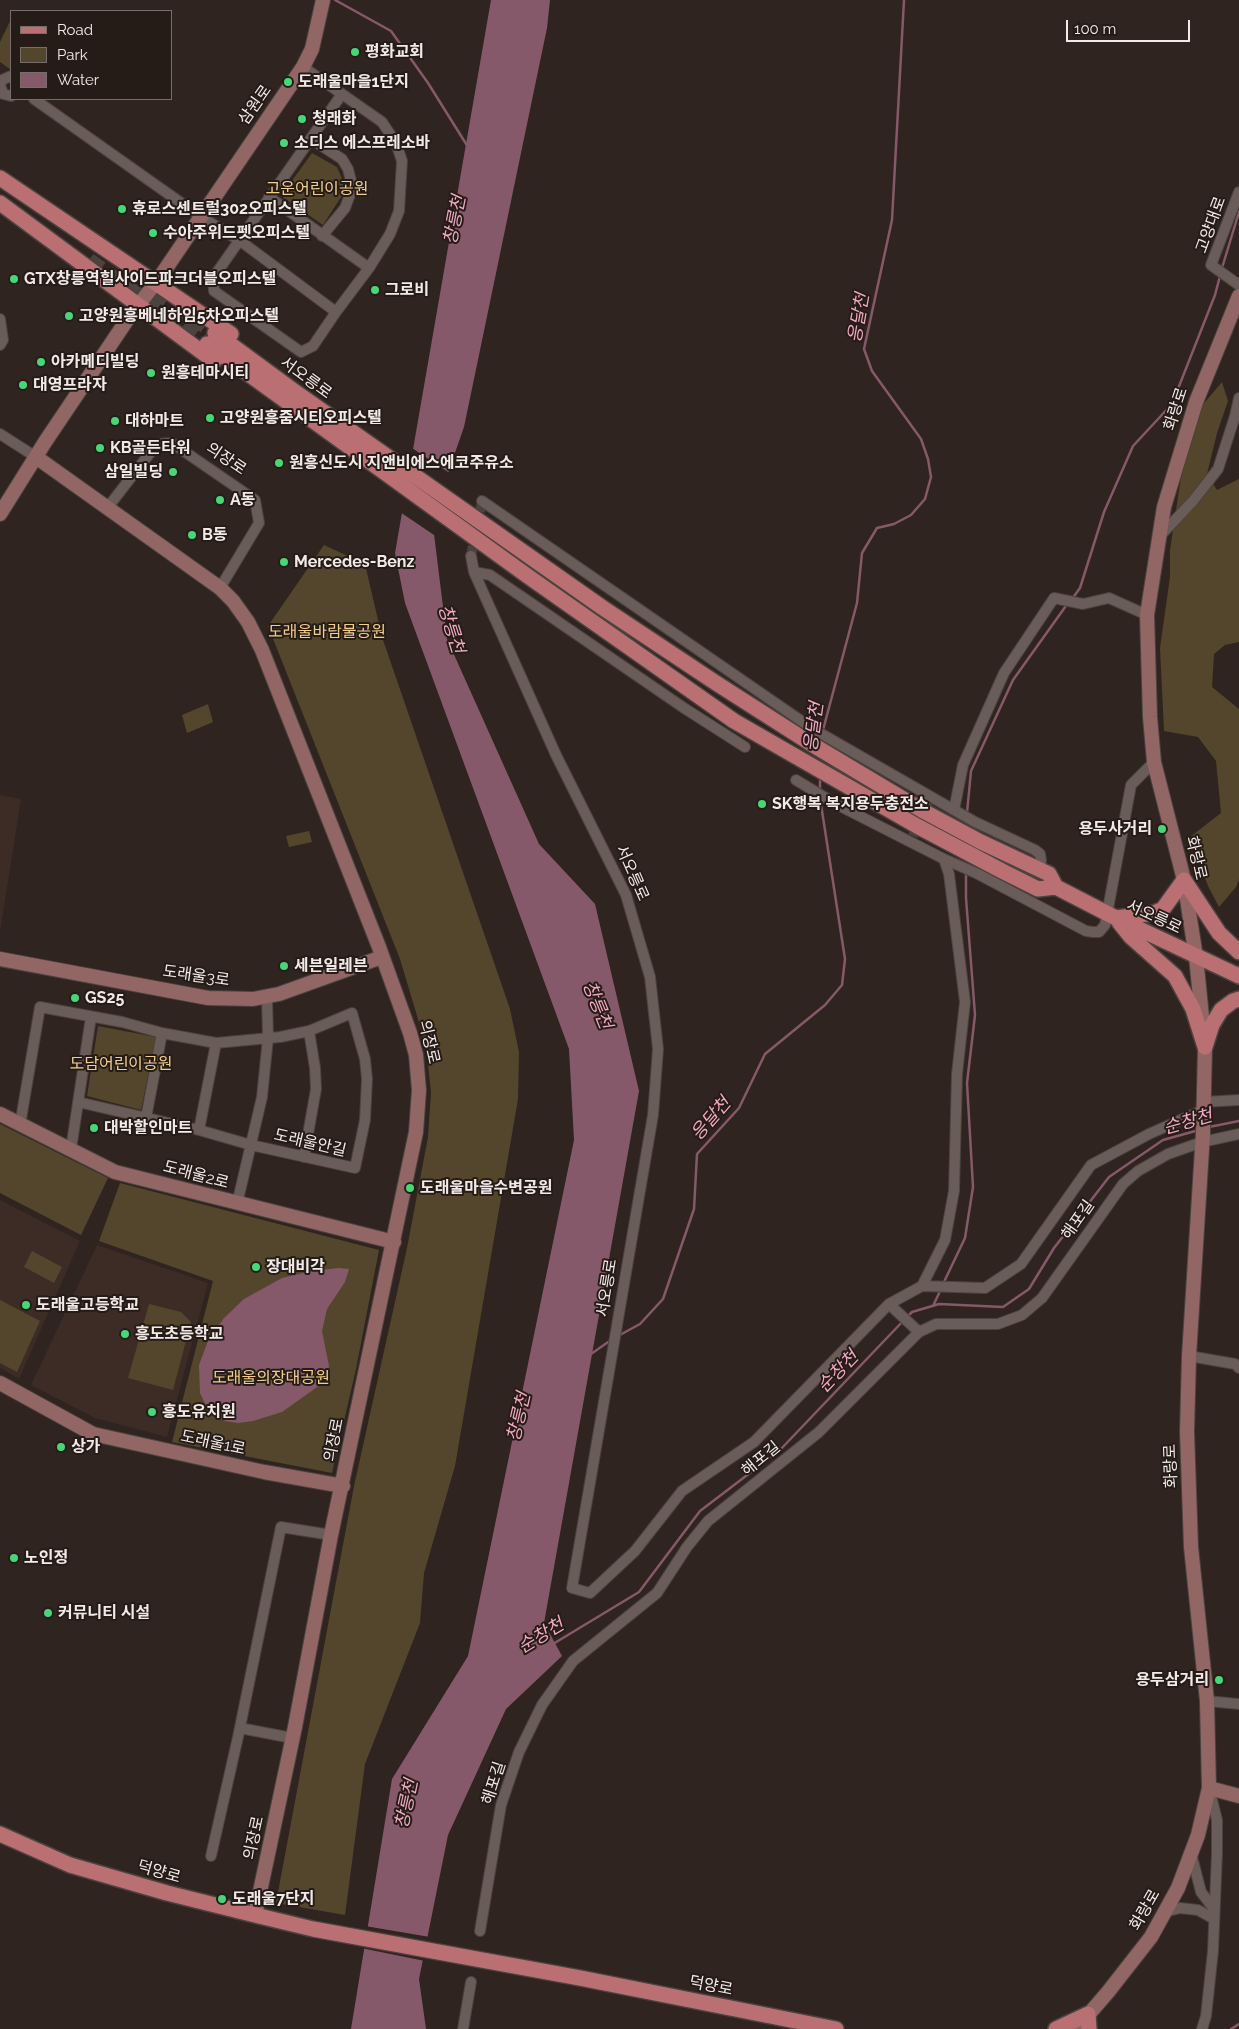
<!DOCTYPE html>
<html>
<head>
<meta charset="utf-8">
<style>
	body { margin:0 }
	#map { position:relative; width:1239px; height:2029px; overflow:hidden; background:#2f2420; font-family:Raleway,sans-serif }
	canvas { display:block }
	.legend { position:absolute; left:10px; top:10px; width:162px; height:90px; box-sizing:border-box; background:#251b17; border:1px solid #776e6b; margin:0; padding:6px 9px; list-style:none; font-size:15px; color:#f2eae8 }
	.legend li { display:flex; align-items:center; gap:10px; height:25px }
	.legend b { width:25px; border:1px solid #776e6b }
	.scale { position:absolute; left:1066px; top:20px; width:124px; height:22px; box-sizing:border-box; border:2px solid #f2eae8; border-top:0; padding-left:6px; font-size:15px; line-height:18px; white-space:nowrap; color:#f2eae8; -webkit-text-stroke:4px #251b17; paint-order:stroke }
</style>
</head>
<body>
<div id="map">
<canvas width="1239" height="2029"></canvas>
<ul class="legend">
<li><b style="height:6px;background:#ba6f72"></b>Road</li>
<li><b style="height:14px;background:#54462c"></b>Park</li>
<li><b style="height:14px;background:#86596a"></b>Water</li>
</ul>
<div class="scale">100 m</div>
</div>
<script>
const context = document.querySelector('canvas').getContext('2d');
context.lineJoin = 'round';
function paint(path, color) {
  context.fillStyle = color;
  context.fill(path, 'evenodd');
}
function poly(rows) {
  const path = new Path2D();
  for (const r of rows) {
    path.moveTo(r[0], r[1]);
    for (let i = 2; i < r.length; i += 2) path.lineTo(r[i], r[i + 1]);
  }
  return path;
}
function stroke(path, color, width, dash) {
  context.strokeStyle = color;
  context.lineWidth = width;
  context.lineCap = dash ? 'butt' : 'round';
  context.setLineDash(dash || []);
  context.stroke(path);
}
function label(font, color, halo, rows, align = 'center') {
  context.font = font + ' Raleway,"Noto Sans KR",sans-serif';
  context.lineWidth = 4;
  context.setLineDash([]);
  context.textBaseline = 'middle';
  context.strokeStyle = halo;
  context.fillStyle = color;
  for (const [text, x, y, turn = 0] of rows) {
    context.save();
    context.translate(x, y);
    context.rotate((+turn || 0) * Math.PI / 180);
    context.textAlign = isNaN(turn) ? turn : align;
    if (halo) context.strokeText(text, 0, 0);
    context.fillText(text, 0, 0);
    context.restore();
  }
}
const built = poly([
	[0,795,21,799,0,932],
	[0,1200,80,1241,19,1379,0,1368],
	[97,1245,208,1283,167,1437,95,1418,31,1385]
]);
const green = poly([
	[11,19,11,70,0,62,0,42],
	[312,153,337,167,343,181,343,194,323,225,281,196],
	[1222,382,1228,401,1217,433,1207,474,1217,490,1239,479,1239,642,1225,645,1214,654,1212,687,1239,709,1239,879,1236,887,1219,907,1208,886,1190,837,1221,813,1216,761,1198,737,1164,731,1160,648,1170,577,1170,550,1184,457,1200,408],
	[324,545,365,564,382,637,510,1009,519,1052,518,1099,455,1466,424,1573,420,1623,365,1764,345,1915,276,1903,354,1486,407,1248,428,1137,431,1092,427,1057,421,1029,400,959,268,626],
	[208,704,213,722,187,733,182,715],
	[309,831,312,842,289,847,286,836],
	[98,1026,156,1037,141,1110,87,1096],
	[0,1124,108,1178,81,1235,0,1193],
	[120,1183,379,1250,356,1369,332,1473,172,1442,213,1281,99,1241],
	[32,1251,62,1267,54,1283,24,1267],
	[0,1300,40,1321,17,1372,0,1363],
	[149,1304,181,1312,191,1322,173,1390,128,1378]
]);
const water = poly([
	[491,0,550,0,547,28,464,427,449,470,434,534,447,639,539,844,595,904,639,1091,544,1623,562,1656,506,1709,448,1835,419,1979,426,2029,351,2029,392,1779,468,1656,574,1140,569,1049,405,603,395,553],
	[339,1268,349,1269,345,1282,327,1309,322,1331,329,1366,326,1377,320,1385,282,1412,253,1421,238,1423,225,1421,209,1412,200,1393,199,1365,208,1341,224,1318,244,1299,282,1278,312,1271]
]);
const pier = poly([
	[412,448,451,474,437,537,400,512],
	[365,1926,430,1937,425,1961,361,1948]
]);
const stream = poly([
	[335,0,391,31,428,83,468,147],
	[1222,268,1239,212],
	[1072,599,1080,588,1104,512,1133,446,1172,404,1215,295,1220,276],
	[823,730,857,603,862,553,877,528,894,524,911,515,925,499,931,477,928,459,921,439,872,371,864,349,892,220,904,0],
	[820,776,820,790],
	[967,813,971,771,1013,680,1068,603],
	[1209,1127,1239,1121],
	[943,1284,965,1238,973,1187,967,1083,975,1015,966,898,966,871],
	[933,1306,941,1289],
	[908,1316,912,1312,939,1304,1003,1307,1029,1289,1054,1248,1109,1177,1163,1140,1199,1130],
	[618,1336,640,1324,663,1299,694,1209,697,1154,739,1108,765,1054,825,1005,842,985,845,959,820,798],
	[591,1354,611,1340],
	[553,1644,639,1592,700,1511,780,1450,904,1320],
	[1231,2029,1239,2024]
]);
const streetTunnel = poly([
	[471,556,482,501],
	[913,836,928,802]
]);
const primaryTunnel = poly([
	[89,260,207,344],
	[155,291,215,333]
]);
const street = poly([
	[303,67,342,94,382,122,396,143,402,161,399,211,390,234,369,268,336,312,313,346,301,352,214,291,213,278,342,94],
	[11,76,2,80,0,85,3,94,11,96],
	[34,99,201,217,239,240,336,312],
	[311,139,342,159,348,169,351,181,351,192,345,208,322,236],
	[1239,192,1211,265,1239,285],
	[269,197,369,268],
	[0,319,3,340,0,345],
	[0,434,36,457],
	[482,501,813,729,975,822,1035,850,1040,854,1041,860,1040,870],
	[108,507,157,444,172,443,255,500,259,523,220,588],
	[1159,537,1193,501,1218,469,1235,416,1239,398],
	[471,556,474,572,556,755,626,895,650,977,658,1049,653,1115,572,1588,590,1593,635,1551,682,1491,754,1442,889,1304,922,1286,985,1288,1021,1264,1091,1165,1149,1134,1203,1110],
	[474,572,490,575,684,708,745,747],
	[796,780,834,803,944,859,976,873,1086,931,1093,932,1099,932,1105,925,1131,785,1154,762],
	[954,810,963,765,1004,673,1054,598,1083,604,1109,598,1147,615],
	[1203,1102,1239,1100],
	[146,1118,162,1033],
	[20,1125,40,1007,122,1022,162,1033,216,1043,280,1037,309,1031,352,1013,365,1059,367,1079,365,1120,355,1168,251,1145,199,1130,78,1102],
	[199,1130,216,1043],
	[71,1149,91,1017],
	[304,1157,316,1089,315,1068,309,1031],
	[237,1204,262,1097,268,1038,267,997],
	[922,1286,945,1240,954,1191,957,1074,965,1002,949,874,944,859],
	[889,1304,919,1332],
	[1189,1356,1235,1364,1239,1368],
	[1207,1701,1239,1704],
	[240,1728,292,1738],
	[1191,1853,1201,1892,1214,1909],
	[211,1856,238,1737,281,1527,331,1535],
	[1165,1912,1180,1908,1198,1910,1214,1919],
	[480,1931,501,1805,519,1752,542,1705,573,1661,657,1593,687,1547,708,1521,819,1432,919,1332,936,1324,998,1324,1022,1315,1042,1298,1123,1184,1138,1171,1168,1154,1202,1142,1239,1134],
	[463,2029,471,1982],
	[1202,2029,1206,2016,1213,1951,1217,1853,1217,1820,1210,1792]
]);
const secondary = poly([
	[36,457,220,588,233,601,248,622,262,650,379,947,410,1033,416,1055,419,1090,416,1132,331,1535,295,1727,255,1915],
	[0,514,45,442,129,317,158,280,303,67,312,49,323,0],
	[0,959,208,998,253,999,279,994,382,957],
	[0,1114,115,1172,394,1242],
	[0,1383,93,1434,264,1472,343,1486],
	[1209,1788,1239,1796],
	[1076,2029,1108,1992,1151,1937,1178,1888,1198,1835,1209,1788,1207,1701,1191,1547,1187,1432,1189,1356,1203,1133,1205,1047,1196,957,1184,880,1154,762,1150,717,1147,615,1164,507,1196,402,1239,296]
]);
const primary = poly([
	[0,178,231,334],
	[0,203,214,361],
	[215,333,294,391,603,608,716,683,813,745,925,812,981,842,1049,874,1056,887],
	[207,344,529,577,734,721,917,826,1004,872,1038,889,1056,887,1116,918,1239,976],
	[1116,918,1154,913,1163,909,1184,880,1219,933,1239,952],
	[1119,922,1131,937,1175,976,1193,1009,1205,1047],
	[1205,1047,1212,1025,1221,1010,1233,1001,1239,999],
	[0,1834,70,1865,167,1893,255,1915,313,1929,580,1978,836,2029],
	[1056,2029,1088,2014,1089,2029]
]);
const markers = [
	[355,52,5,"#47d779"],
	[288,82,5,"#47d779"],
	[302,119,5,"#47d779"],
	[284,143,5,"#47d779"],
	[122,209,5,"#47d779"],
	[153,233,5,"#47d779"],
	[14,279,5,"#47d779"],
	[375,290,5,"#47d779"],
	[69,316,5,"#47d779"],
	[41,362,5,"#47d779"],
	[151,373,5,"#47d779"],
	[23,385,5,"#47d779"],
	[210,418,5,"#47d779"],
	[115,421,5,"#47d779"],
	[100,448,5,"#47d779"],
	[279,463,5,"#47d779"],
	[173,472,5,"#47d779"],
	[220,500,5,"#47d779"],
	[192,535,5,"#47d779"],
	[284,562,5,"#47d779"],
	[762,804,5,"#47d779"],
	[1162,829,5,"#47d779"],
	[284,966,5,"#47d779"],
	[75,998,5,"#47d779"],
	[94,1128,5,"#47d779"],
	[410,1188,5,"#47d779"],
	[256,1267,5,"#47d779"],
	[26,1305,5,"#47d779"],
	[125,1334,5,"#47d779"],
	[152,1412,5,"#47d779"],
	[61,1447,5,"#47d779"],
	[14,1558,5,"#47d779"],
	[48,1613,5,"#47d779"],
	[1219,1680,5,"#47d779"],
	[222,1899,5,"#47d779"]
];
const poiNames = [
	["평화교회",365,52],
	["도래울마을1단지",298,82],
	["청래화",312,119],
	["소디스 에스프레소바",294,143],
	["휴로스센트럴302오피스텔",132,209],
	["수아주위드펫오피스텔",163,233],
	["GTX창릉역힐사이드파크더블오피스텔",24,279],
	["그로비",385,290],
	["고양원흥베네하임5차오피스텔",79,316],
	["아카메디빌딩",51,362],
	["원흥테마시티",161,373],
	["대영프라자",33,385],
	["고양원흥줌시티오피스텔",220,418],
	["대하마트",125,421],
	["KB골든타워",110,448],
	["원흥신도시 지앤비에스에코주유소",289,463],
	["삼일빌딩",163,472,"right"],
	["A동",230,500],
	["B동",202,535],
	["Mercedes-Benz",294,562],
	["SK행복 복지용두충전소",772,804],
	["용두사거리",1152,829,"right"],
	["세븐일레븐",294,966],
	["GS25",85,998],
	["대박할인마트",104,1128],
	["도래울마을수변공원",420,1188],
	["장대비각",266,1267],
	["도래울고등학교",36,1305],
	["흥도초등학교",135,1334],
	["흥도유치원",162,1412],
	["상가",71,1447],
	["노인정",24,1558],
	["커뮤니티 시설",58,1613],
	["용두삼거리",1209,1680,"right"],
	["도래울7단지",232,1899]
];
const streetNames = [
	["삼원로",255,105,-55],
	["고양대로",1211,225,-70],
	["서오릉로",306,378,36],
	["화랑로",1176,409,-72],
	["의장로",226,459,34],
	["화랑로",1196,858,77],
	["서오릉로",632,873,66],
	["서오릉로",1154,917,25],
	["도래울3로",196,976,8],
	["의장로",429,1042,77],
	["도래울안길",310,1143,13],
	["도래울2로",196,1175,15],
	["해포길",1078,1220,-55],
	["서오릉로",607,1288,-81],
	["의장로",334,1440,-79],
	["도래울1로",213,1443,12],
	["해포길",761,1459,-39],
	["화랑로",1171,1466,-92],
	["해포길",494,1783,-72],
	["의장로",254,1838,-78],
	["덕양로",159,1872,16],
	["화랑로",1145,1910,-60],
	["덕양로",711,1986,11]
];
const parkNames = [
	["고운어린이공원",317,189],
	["도래울바람물공원",327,632],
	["도담어린이공원",121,1064],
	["도래울의장대공원",271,1378]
];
const waterNames = [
	["창릉천",455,220,-79],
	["응달천",859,318,-80],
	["창릉천",451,629,73],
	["응달천",814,727,-82],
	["창릉천",597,1005,68],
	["응달천",711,1119,-49],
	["순창천",1188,1122,-16],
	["순창천",838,1372,-46],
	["창릉천",519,1417,-77],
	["순창천",541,1636,-31],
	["창릉천",407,1804,-78]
];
paint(built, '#3d2b25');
paint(green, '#54462c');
paint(water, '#86596a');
paint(pier, '#2f2420');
stroke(stream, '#86596a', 2.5);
stroke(streetTunnel, '#4c423e', 10, [10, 5]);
stroke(primaryTunnel, '#4c423e', 15, [15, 8]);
stroke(street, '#4c423f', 12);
stroke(secondary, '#4c423f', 16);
stroke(primary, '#4c423f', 18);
stroke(street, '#6a5c58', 10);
stroke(secondary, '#926665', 14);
stroke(primary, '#ba6f72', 15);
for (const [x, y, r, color] of markers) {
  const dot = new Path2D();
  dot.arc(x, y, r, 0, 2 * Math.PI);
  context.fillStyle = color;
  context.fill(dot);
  stroke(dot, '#251b17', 2);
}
label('bold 16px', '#f2eae8', '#251b17', poiNames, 'left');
label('16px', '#f2eae8', '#251b17', streetNames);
label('16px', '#f1cf8b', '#251b17', parkNames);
label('italic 18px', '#f3a9c5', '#251b17', waterNames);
</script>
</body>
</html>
